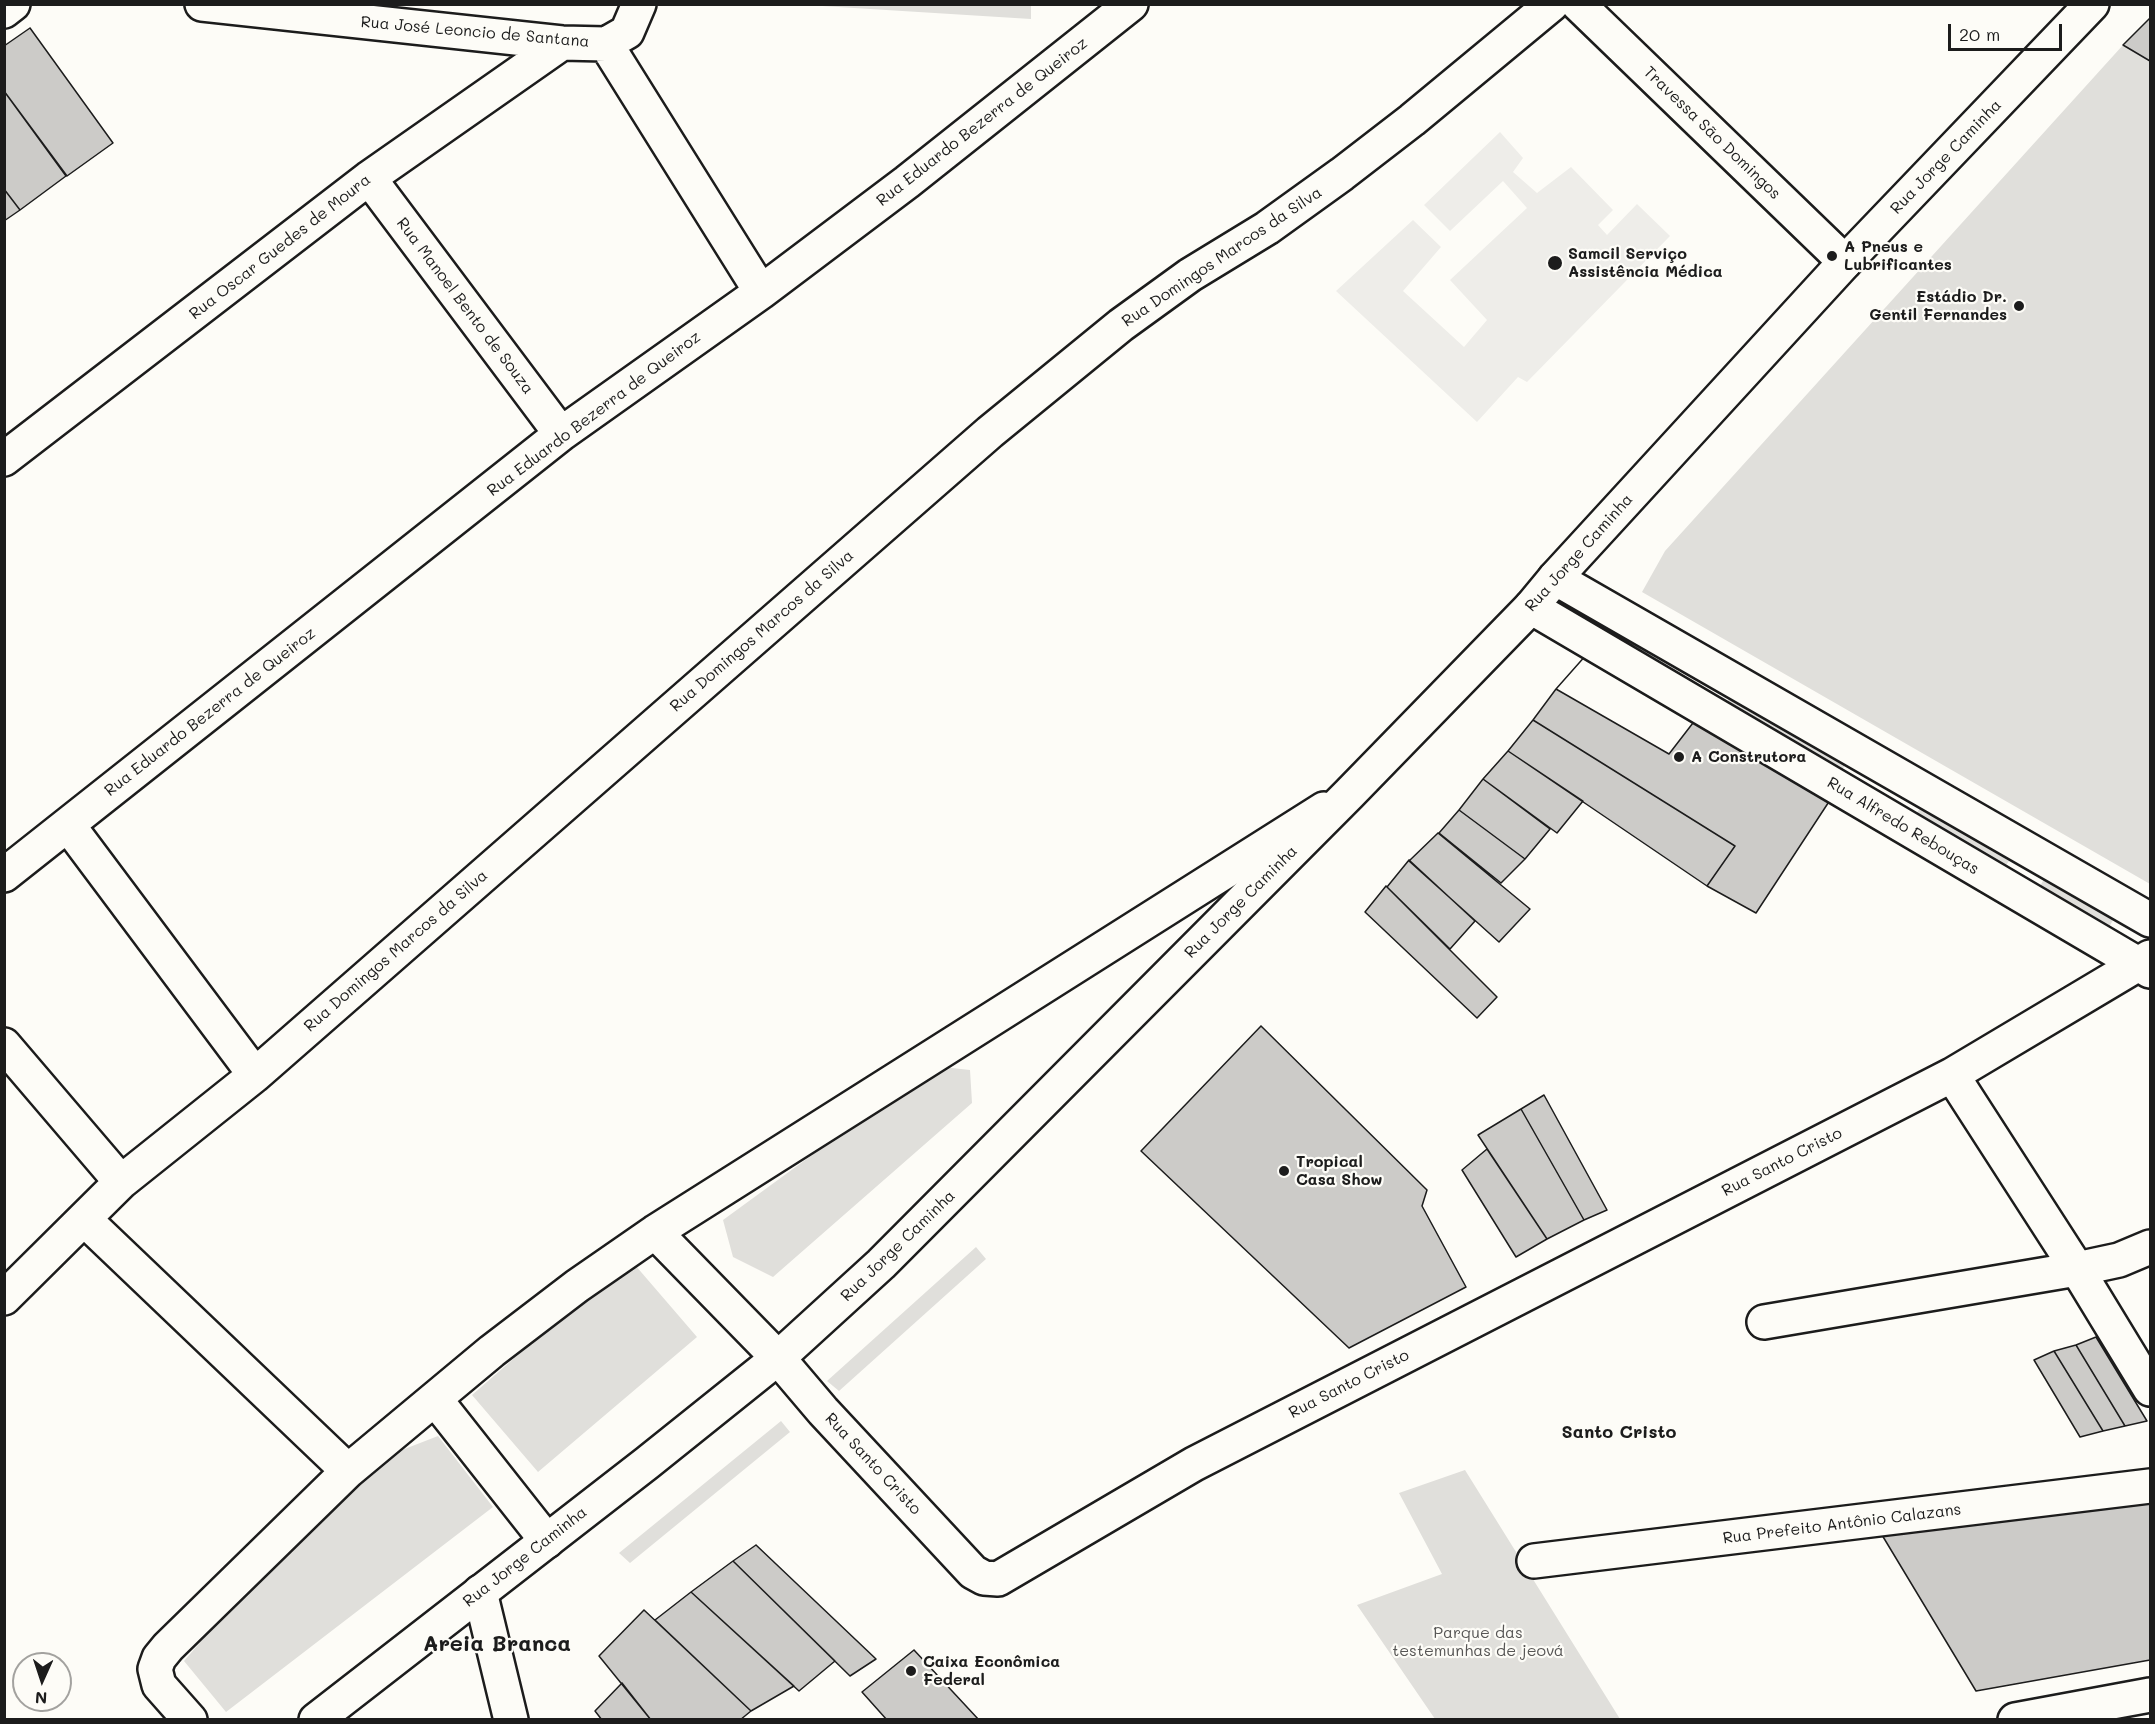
<!DOCTYPE html>
<html>
<head>
<meta charset="utf-8">
<style>
	body { margin:0 }
	#map { position:relative; width:2155px; height:1724px; overflow:hidden; background:#fdfcf7; font-family:Mali,sans-serif }
	canvas { display:block }
	.frame { position:absolute; inset:0; border:6px solid #1c1c1c; pointer-events:none }
	.north { position:absolute; left:12px; top:1652px; width:60px; height:60px; box-sizing:border-box; background:#fdfcf7; border:2px solid #a3a29f; border-radius:50%; rotate:183deg; font-size:16px; font-weight:700; line-height:24px; text-align:center; color:#1c1c1c }
	.north::after { content:''; display:block; margin:auto; width:21px; height:27px; background:#1c1c1c; clip-path:polygon(50% 0,100% 100%,50% 72%,0 100%) }
	.scale { position:absolute; left:1948px; top:24px; width:114px; height:27px; box-sizing:border-box; border:3px solid #1c1c1c; border-top:0; padding-left:8px; font-size:18px; line-height:21px; white-space:nowrap; color:#1c1c1c; -webkit-text-stroke:4px #fdfcf7; paint-order:stroke }
</style>
</head>
<body>
<div id="map">
<canvas width="2155" height="1724"></canvas>
<div class="frame"></div>
<div class="north">N</div>
<div class="scale">20 m</div>
</div>
<script>
const context = document.querySelector('canvas').getContext('2d');
context.lineJoin = 'round';
function paint(path, color) {
  context.fillStyle = color;
  context.fill(path, 'evenodd');
}
function poly(rows) {
  const path = new Path2D();
  for (const r of rows) {
    path.moveTo(r[0], r[1]);
    for (let i = 2; i < r.length; i += 2) path.lineTo(r[i], r[i + 1]);
  }
  return path;
}
function stroke(path, color, width, dash) {
  context.strokeStyle = color;
  context.lineWidth = width;
  context.lineCap = dash ? 'butt' : 'round';
  context.setLineDash(dash || []);
  context.stroke(path);
}
function label(font, color, halo, rows, align = 'center') {
  context.font = font + ' Mali,sans-serif';
  context.lineWidth = 4.5;
  context.setLineDash([]);
  context.textBaseline = 'middle';
  context.strokeStyle = halo;
  context.fillStyle = color;
  for (const [text, x, y, turn = 0] of rows) {
    context.save();
    context.translate(x, y);
    context.rotate((+turn || 0) * Math.PI / 180);
    context.textAlign = isNaN(turn) ? turn : align;
    if (halo) context.strokeText(text, 0, 0);
    context.fillText(text, 0, 0);
    context.restore();
  }
}
const built = poly([
	[1500,132,1523,158,1513,172,1537,193,1571,167,1613,210,1598,225,1607,235,1637,204,1670,236,1527,382,1518,377,1477,422,1336,291,1413,220,1441,247,1403,291,1464,347,1487,320,1450,280,1527,208,1503,181,1450,231,1424,205]
]);
const green = poly([
	[806,5,1031,5,1031,19],
	[2123,45,2150,61,2150,884,1642,592,1665,551],
	[1730,696,1846,763,1840,774,1725,706],
	[1920,808,2009,861,2004,868,1916,814],
	[2044,879,2113,920,2108,929,2039,888],
	[934,1066,970,1070,972,1103,773,1277,733,1257,723,1220],
	[976,1247,986,1259,839,1391,827,1381],
	[629,1258,697,1337,538,1472,472,1395],
	[781,1421,790,1432,630,1563,619,1553],
	[438,1436,493,1507,226,1712,184,1661,348,1471],
	[1465,1470,1620,1719,1435,1719,1357,1605,1442,1574,1399,1493]
]);
const building = poly([
	[2150,18,2150,61,2123,45,2150,18],
	[30,28,113,143,67,176,4,91,4,46,30,28],
	[4,91,66,176,20,210,4,189,4,91],
	[4,189,20,210,4,221,4,189],
	[1587,654,1834,794,1756,913,1707,886,1735,846,1533,720,1556,689,1587,654],
	[1587,654,1696,719,1669,754,1556,689,1587,654],
	[1533,720,1735,846,1707,886,1508,751,1533,720],
	[1508,751,1583,801,1557,833,1483,779,1508,751],
	[1483,779,1550,829,1525,859,1459,810,1483,779],
	[1459,810,1525,859,1501,883,1439,833,1459,810],
	[1438,833,1530,909,1499,942,1409,861,1438,833],
	[1409,860,1475,921,1450,949,1387,887,1409,860],
	[1386,886,1497,997,1477,1018,1365,912,1386,886],
	[1261,1026,1427,1190,1422,1206,1466,1287,1349,1348,1141,1151,1261,1026],
	[1544,1095,1607,1210,1584,1220,1521,1109,1544,1095],
	[1521,1109,1584,1220,1547,1239,1478,1135,1521,1109],
	[1487,1149,1547,1239,1516,1257,1462,1170,1487,1149],
	[2096,1337,2147,1421,2125,1426,2076,1345,2096,1337],
	[2076,1345,2125,1426,2103,1431,2054,1351,2076,1345],
	[2054,1351,2103,1431,2080,1437,2034,1360,2054,1351],
	[2150,1496,2150,1660,1976,1691,1882,1535,2150,1496],
	[756,1545,876,1659,850,1676,733,1561,756,1545],
	[733,1561,835,1661,799,1691,691,1592,733,1561],
	[691,1592,794,1686,751,1711,655,1620,691,1592],
	[644,1610,751,1711,740,1720,651,1720,599,1656,644,1610],
	[914,1650,979,1720,887,1720,862,1692,914,1650],
	[622,1683,651,1720,602,1720,595,1711,622,1683]
]);
const minor = poly([
	[202,4,562,43,606,44],
	[1578,4,1845,262],
	[4,11,13,4],
	[606,44,761,292],
	[606,44,627,32,639,4],
	[369,178,561,434],
	[4,459,369,178,562,43],
	[1555,578,2150,920],
	[1531,607,2150,971],
	[68,825,255,1075],
	[4,875,561,434,761,292,907,182,1131,4],
	[4,1045,121,1182],
	[1952,1075,2077,1269,2150,1389],
	[84,1219,348,1471],
	[655,1232,778,1358,823,1411,973,1572,984,1578,998,1579,1194,1464,1952,1075,2150,957],
	[4,1298,121,1182,255,1075,990,432,1121,325,1190,275,1267,228,1342,174,1412,120,1552,4],
	[1764,1322,2077,1269,2119,1260,2150,1247],
	[435,1399,547,1541],
	[1534,1561,2150,1486],
	[480,1592,511,1720],
	[190,1720,159,1685,155,1669,159,1658,168,1647,348,1471,492,1351,577,1286,655,1232,1324,809],
	[2015,1720,2150,1695]
]);
const primary = poly([
	[316,1720,647,1463,778,1358,881,1264,1349,794,1531,607,1555,578,1845,262,2092,4]
]);
const markers = [
	[1832,256,6,"#1c1c1c"],
	[1555,263,8,"#1c1c1c"],
	[2019,306,6,"#1c1c1c"],
	[1679,757,6,"#1c1c1c"],
	[1284,1171,6,"#1c1c1c"],
	[911,1671,6,"#1c1c1c"]
];
const streetNames = [
	["Rua José Leoncio de Santana",475,32,5],
	["Rua Eduardo Bezerra de Queiroz",982,122,-38],
	["Travessa São Domingos",1712,133,44],
	["Rua Jorge Caminha",1946,157,-46],
	["Rua Oscar Guedes de Moura",280,247,-38],
	["Rua Domingos Marcos da Silva",1222,257,-34],
	["Rua Manoel Bento de Souza",465,306,53],
	["Rua Eduardo Bezerra de Queiroz",594,414,-37],
	["Rua Jorge Caminha",1579,553,-48],
	["Rua Domingos Marcos da Silva",762,631,-41],
	["Rua Eduardo Bezerra de Queiroz",210,712,-38],
	["Rua Alfredo Rebouças",1903,826,31],
	["Rua Jorge Caminha",1241,902,-45],
	["Rua Domingos Marcos da Silva",396,951,-41],
	["Rua Santo Cristo",1782,1162,-27],
	["Rua Jorge Caminha",898,1246,-44],
	["Rua Santo Cristo",1349,1384,-27],
	["Rua Santo Cristo",873,1464,47],
	["Rua Prefeito Antônio Calazans",1842,1524,-7],
	["Rua Jorge Caminha",525,1557,-38]
];
const poiNames = [
	["A Pneus e",1844,247],
	["Lubrificantes",1844,265],
	["Samcil Serviço",1568,254],
	["Assistência Médica",1568,272],
	["Estádio Dr.",2007,297,"right"],
	["Gentil Fernandes",2007,315,"right"],
	["A Construtora",1691,757],
	["Tropical",1296,1162],
	["Casa Show",1296,1180],
	["Caixa Econômica",923,1662],
	["Federal",923,1680]
];
const parkNames = [
	["Parque das",1478,1633],
	["testemunhas de jeová",1478,1651]
];
const neighbourhoodNames = [
	["Santo Cristo",1619,1432]
];
const districtNames = [
	["Areia Branca",497,1644]
];
paint(built, '#eeede9');
paint(green, '#e0dfdb');
paint(building, '#cccbc8');
stroke(building, '#1c1c1c', 1.5);
stroke(minor, '#1c1c1c', 38);
stroke(primary, '#1c1c1c', 38);
stroke(minor, '#fdfcf7', 33);
stroke(primary, '#fdfcf7', 33);
for (const [x, y, r, color] of markers) {
  const dot = new Path2D();
  dot.arc(x, y, r, 0, 2 * Math.PI);
  context.fillStyle = color;
  context.fill(dot);
  stroke(dot, '#fdfcf7', 2);
}
label('16px', '#1c1c1c', '#fdfcf7', streetNames);
label('bold 16px', '#1c1c1c', '#fdfcf7', poiNames, 'left');
label('16px', '#575655', '#fdfcf7', parkNames);
label('bold 18px', '#1c1c1c', '#fdfcf7', neighbourhoodNames);
label('bold 22px', '#1c1c1c', '#fdfcf7', districtNames);
</script>
</body>
</html>
